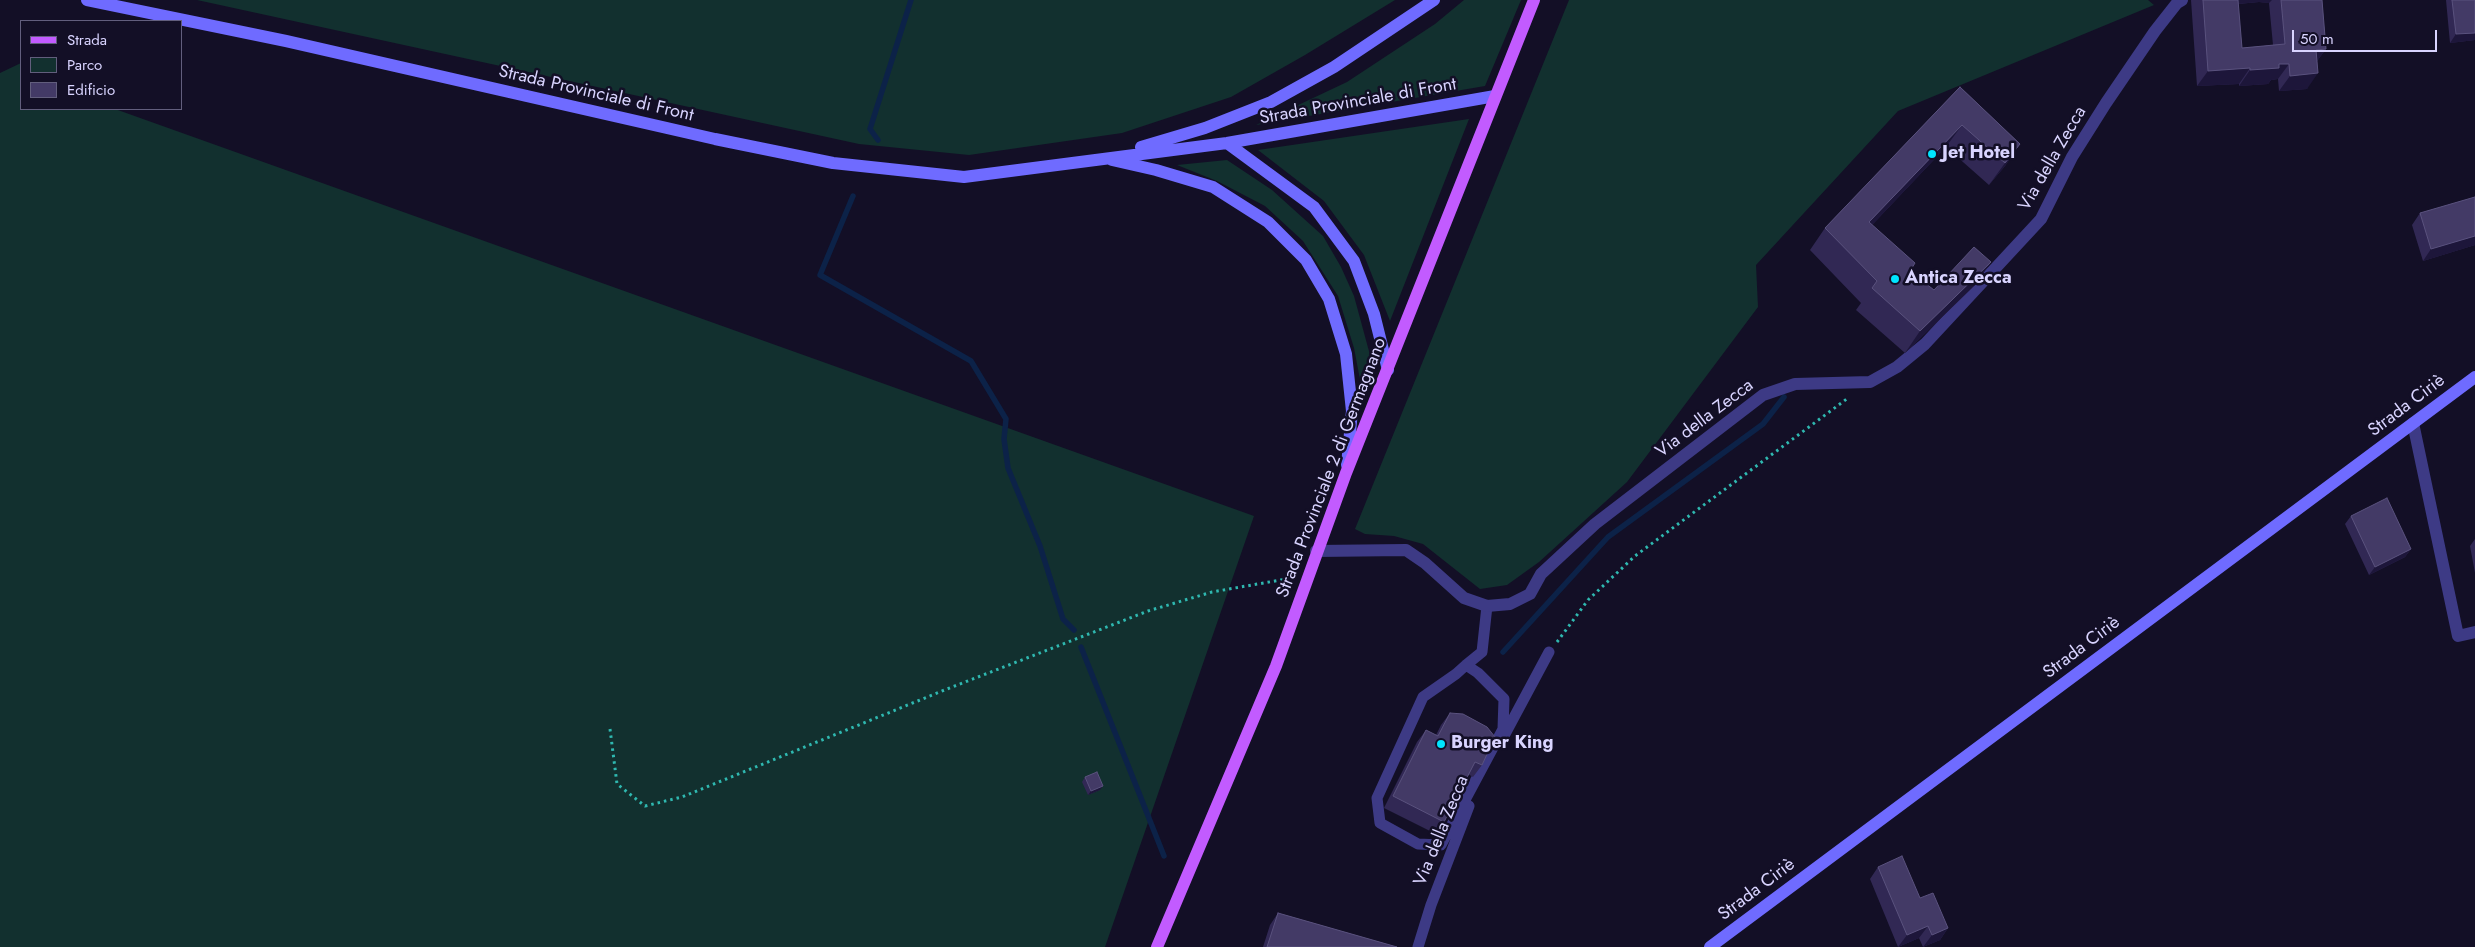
<!DOCTYPE html>
<html>
<head>
<meta charset="utf-8">
<style>
	body { margin:0 }
	#map { position:relative; width:2475px; height:947px; overflow:hidden; background:#130f26; font-family:Jost,sans-serif }
	canvas { display:block }
	.legend { position:absolute; left:20px; top:20px; width:162px; height:90px; box-sizing:border-box; background:#130f26; border:1px solid #625e7d; margin:0; padding:6px 9px; list-style:none; font-size:15px; color:#d9d4ff }
	.legend li { display:flex; align-items:center; gap:10px; height:25px }
	.legend b { width:25px; border:1px solid #625e7d }
	.scale { position:absolute; left:2292px; top:30px; width:145px; height:22px; box-sizing:border-box; border:2px solid #d9d4ff; border-top:0; padding-left:6px; font-size:15px; line-height:18px; white-space:nowrap; color:#d9d4ff; -webkit-text-stroke:4px #130f26; paint-order:stroke }
</style>
</head>
<body>
<div id="map">
<canvas width="2475" height="947"></canvas>
<ul class="legend">
<li><b style="height:6px;background:#c25bff"></b>Strada</li>
<li><b style="height:14px;background:#12302f"></b>Parco</li>
<li><b style="height:14px;background:#433a66"></b>Edificio</li>
</ul>
<div class="scale">50 m</div>
</div>
<script>
const context = document.querySelector('canvas').getContext('2d');
context.lineJoin = 'round';
function fillPath(path, color) { context.fillStyle = color; context.fill(path, 'evenodd'); }
const poly = rows => new Path2D(rows.map(r => 'M' + r).join(''));
function trace(path, color, width, dash) { context.strokeStyle = color; context.lineWidth = width; context.lineCap = dash ? 'butt' : 'round'; context.setLineDash(dash || []); context.stroke(path); }
function write(font, color, halo, rows, align = 'center') {
  context.font = font + ' Jost,sans-serif'; context.lineWidth = 5; context.setLineDash([]); context.textBaseline = 'middle'; context.strokeStyle = halo; context.fillStyle = color; for (const [text, x, y, turn = 0] of rows) {
    context.save(); context.translate(x, y); context.rotate((+turn || 0) * Math.PI / 180); context.textAlign = isNaN(turn) ? turn : align; if (halo) context.strokeText(text, 0, 0); context.fillText(text, 0, 0); context.restore();
  }
}
const green = poly([
	[197,0,1395,0,1305,55,1231,97,1122,133,969,155,859,144],
	[1464,0,1521,0,1485,86,1256,125,1347,82,1435,24],
	[1569,0,2148,0,2154,5,1898,111,1756,265,1758,307,1627,482,1539,562,1507,585,1480,589,1423,544,1394,536,1365,534,1355,529],
	[21,63,21,109,115,109,1254,516,1105,947,0,947,0,73],
	[1469,119,1390,321,1364,255,1324,201,1258,150],
	[1227,160,1272,190,1323,236,1341,267,1354,296,1373,366,1362,390,1354,348,1338,296,1303,241,1265,206,1217,181,1177,165]
]);
const stream = poly([
	[878,140,870,129,911,0],
	[853,196,820,275,971,361,1006,419,1004,439,1008,468,1040,546,1063,619,1074,630],
	[1081,647,1164,856],
	[1503,652,1608,537,1763,424,1784,397]
]);
const path = poly([
	[1557,642,1588,600,1635,556,1848,398],
	[610,729,617,784,645,806,682,797,947,689,1148,611,1212,592,1292,578]
]);
const lane = poly([
	[1466,665,1478,673,1504,699,1503,729,1441,845,1418,844,1380,823,1377,798,1423,697,1456,674,1466,665,1482,652,1487,606],
	[1504,736,1549,652],
	[1418,947,1431,905,1469,806]
]);
const street = poly([
	[2413,423,2458,636,2475,632],
	[1316,551,1406,550,1425,563,1464,598,1487,606,1510,604,1530,594,1541,574,1595,524,1763,395,1795,384,1870,382,1897,367,1925,344,2041,219,2072,157,2106,103,2155,31,2177,3,2182,0]
]);
const secondary = poly([
	[87,0,286,41,715,139,833,163,964,177,1227,143,1495,96],
	[1227,143,1314,207,1354,261,1374,314,1388,370],
	[1141,147,1205,128,1271,102,1334,67,1434,0],
	[1112,160,1156,170,1213,187,1268,222,1306,260,1329,299,1346,354,1352,411,1347,465],
	[1710,947,2475,377]
]);
const primary = poly([
	[1157,947,1276,666,1346,473,1534,0]
]);
const wall = poly([
	[2191,0,2322,0,2326,49,2317,61,2307,89,2279,91,2278,79,2271,80,2268,84,2239,86,2239,84,2197,86],
	[2259,2,2269,3,2273,45,2242,48,2238,4],
	[2446,0,2475,0,2475,40,2450,43],
	[1960,87,2020,144,2005,166,1989,185,1946,147,1872,225,1910,271,1934,290,1991,262,1975,285,1905,353,1856,310,1861,303,1810,250,1825,228],
	[2475,197,2475,245,2423,261,2412,225,2420,213],
	[2351,516,2411,549,2405,557,2369,575,2345,524],
	[2475,539,2475,573,2470,546],
	[1450,713,1482,765,1473,777,1468,774,1444,822,1436,834,1384,808,1417,742,1426,730,1436,735,1441,725],
	[1085,777,1100,790,1088,795,1082,782],
	[1878,867,1920,898,1948,928,1940,940,1923,947,1919,938,1898,947,1870,879],
	[1278,913,1397,947,1263,947,1270,925]
]);
const shadedWall = poly([
	[2230,0,2272,0,2269,3,2259,2,2226,5],
	[2475,33,2475,40,2450,43,2456,34],
	[2326,49,2315,64,2316,50],
	[2279,64,2289,64,2278,79,2271,80,2268,84,2239,86,2250,70],
	[2250,68,2239,84,2197,86,2208,71],
	[2318,73,2307,89,2279,91,2290,76],
	[1962,125,1946,147,1854,244,1869,222],
	[2020,144,2005,166,1989,185,2005,163],
	[2475,236,2475,245,2423,261,2431,249],
	[1991,262,1975,285,1905,353,1920,331],
	[2411,549,2405,557,2369,575,2375,567],
	[1103,786,1100,790,1088,795,1091,791],
	[1928,926,1919,938,1898,947,1907,935],
	[1948,928,1940,940,1923,947,1932,935]
]);
const building = poly([
	[2203,0,2238,0,2242,48,2285,44,2281,0,2322,0,2326,49,2316,50,2318,73,2290,76,2289,64,2279,64,2279,68,2250,70,2250,68,2208,71,2203,0],
	[2452,0,2475,0,2475,33,2456,34,2452,0],
	[1960,87,2020,144,2005,163,1962,125,1869,222,1915,263,1910,271,1934,290,1974,247,1991,262,1920,331,1872,288,1877,281,1825,228,1960,87],
	[2475,197,2475,236,2431,249,2420,213,2475,197],
	[2387,498,2411,549,2375,567,2351,516,2387,498],
	[1450,713,1463,714,1487,727,1495,737,1482,765,1475,762,1444,822,1393,796,1426,730,1438,736,1450,713],
	[1097,772,1103,786,1091,791,1085,777,1097,772],
	[1902,856,1920,898,1933,893,1948,928,1932,935,1928,926,1907,935,1878,867,1902,856],
	[1278,913,1397,947,1267,947,1278,913]
]);
const markers = [
	[1932,154,5,"#00e5ff"],
	[1895,279,5,"#00e5ff"],
	[1441,744,5,"#00e5ff"]
];
const streetNames = [
	["Strada Provinciale di Front",596,94,13],
	["Strada Provinciale di Front",1358,102,-10],
	["Via della Zecca",2053,159,-60],
	["Strada Ciriè",2407,406,-37],
	["Via della Zecca",1705,419,-37],
	["Strada Provinciale 2 di Germagnano",1332,468,-69],
	["Strada Ciriè",2082,648,-37],
	["Via della Zecca",1442,831,-68],
	["Strada Ciriè",1757,890,-37]
];
const poiNames = [
	["Jet Hotel",1942,154],
	["Antica Zecca",1905,279],
	["Burger King",1451,744]
];
fillPath(green, '#12302f');
trace(stream, '#0c2248', 5.5);
trace(path, '#2fb8b0', 3, [2.5, 4]);
trace(lane, '#3d3a85', 11);
trace(street, '#3d3a85', 12);
trace(secondary, '#6f6bff', 12);
trace(primary, '#c25bff', 12);
fillPath(wall, '#312854');
fillPath(shadedWall, '#1d163a');
fillPath(building, '#433a66');
trace(building, '#5a527e', 1);
for (const [x, y, r, color] of markers) { const dot = new Path2D(); dot.arc(x, y, r, 0, 2 * Math.PI); context.fillStyle = color; context.fill(dot); trace(dot, '#130f26', 2); }
write('18px', '#d9d4ff', '#130f26', streetNames);
write('bold 18px', '#d9d4ff', '#130f26', poiNames, 'left');
</script>
</body>
</html>
